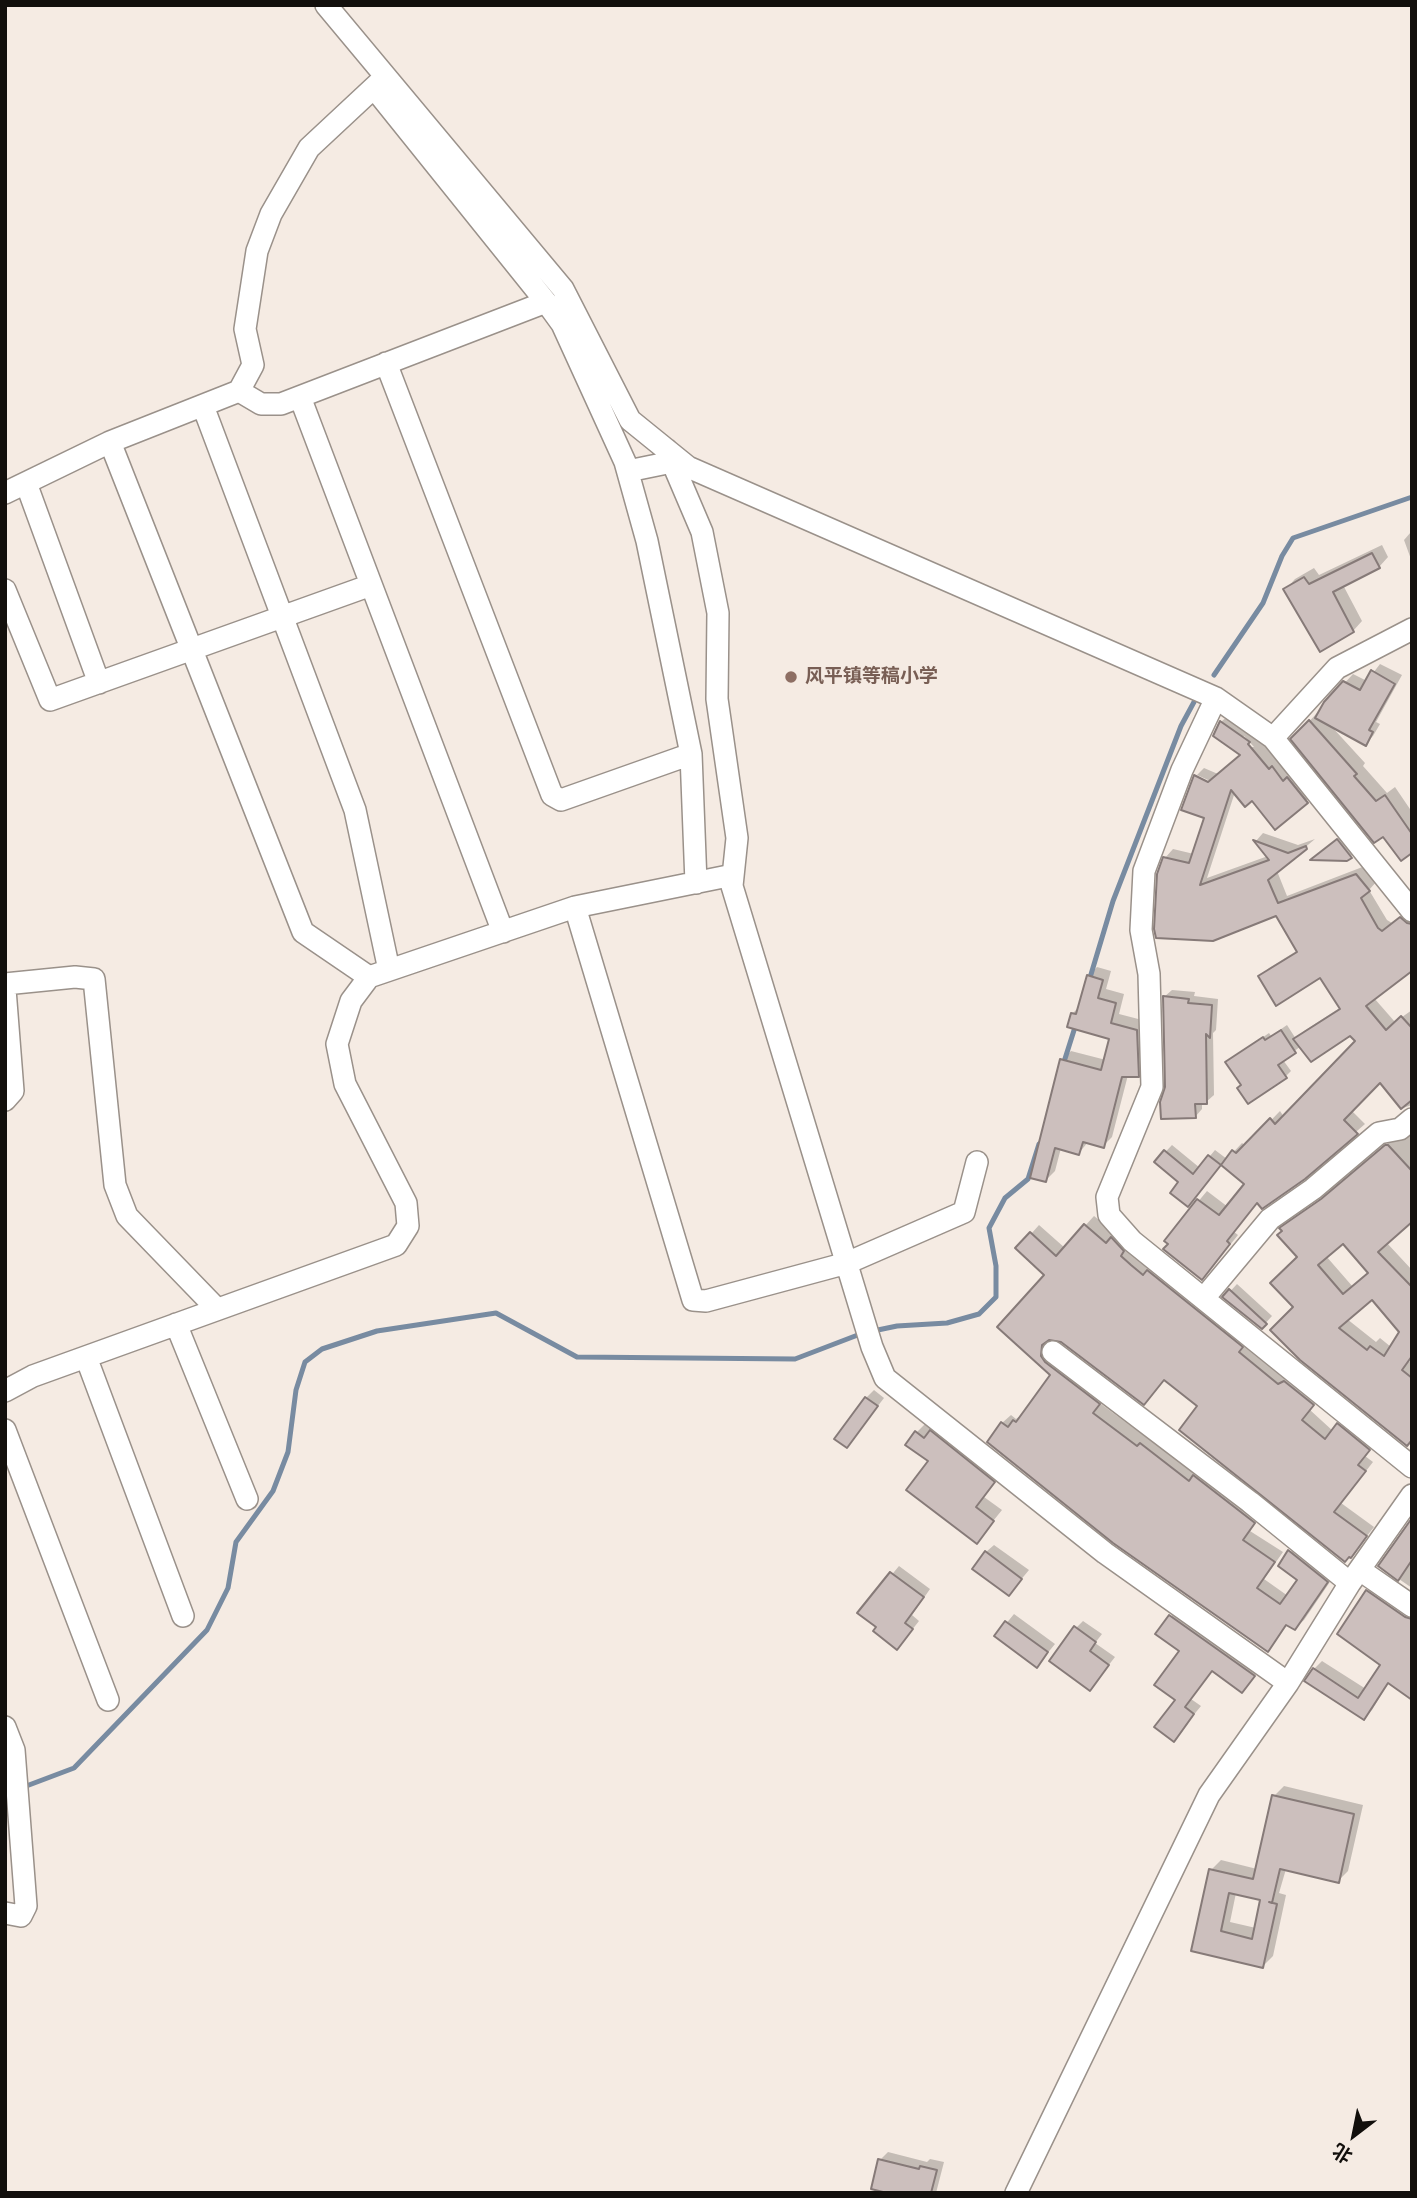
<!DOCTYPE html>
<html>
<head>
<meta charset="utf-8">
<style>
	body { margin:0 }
	#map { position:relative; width:1417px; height:2198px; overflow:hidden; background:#f5ebe3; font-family:Arial,"Noto Sans SC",sans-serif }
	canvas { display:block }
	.frame { position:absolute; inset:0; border:7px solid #120f0c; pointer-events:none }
	.north { position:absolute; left:1319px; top:2100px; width:70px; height:70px; -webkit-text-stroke:5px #f5ebe3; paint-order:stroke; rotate:212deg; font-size:19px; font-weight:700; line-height:28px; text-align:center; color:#120f0c }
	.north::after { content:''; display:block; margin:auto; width:24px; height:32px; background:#120f0c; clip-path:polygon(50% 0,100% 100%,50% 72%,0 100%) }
</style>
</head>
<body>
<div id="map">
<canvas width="1417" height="2198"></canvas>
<div class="frame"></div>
<div class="north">北</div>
</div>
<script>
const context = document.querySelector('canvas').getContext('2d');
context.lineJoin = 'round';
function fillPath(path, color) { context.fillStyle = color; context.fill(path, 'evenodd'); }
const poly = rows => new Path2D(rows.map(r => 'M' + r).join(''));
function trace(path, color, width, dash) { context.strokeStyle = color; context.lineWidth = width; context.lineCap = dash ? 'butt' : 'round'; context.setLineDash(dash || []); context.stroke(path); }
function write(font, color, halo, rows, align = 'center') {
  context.font = font + ' Arial,"Noto Sans SC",sans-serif'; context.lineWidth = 7; context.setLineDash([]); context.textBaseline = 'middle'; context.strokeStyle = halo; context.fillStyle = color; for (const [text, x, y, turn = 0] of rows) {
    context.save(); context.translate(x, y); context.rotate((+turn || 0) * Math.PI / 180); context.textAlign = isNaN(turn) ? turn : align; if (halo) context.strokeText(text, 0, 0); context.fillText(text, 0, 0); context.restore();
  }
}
const shadow = poly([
	[1411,532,1412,532,1412,562,1404,540],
	[1382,545,1388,557,1379,567,1343,585,1362,621,1353,631,1286,589,1295,579,1314,568,1319,575],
	[1380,664,1402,675,1376,722,1380,724,1373,736,1365,744,1332,727,1365,763,1363,766,1387,793,1395,787,1412,812,1412,851,1384,834,1293,739,1353,674,1367,681],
	[1230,714,1256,734,1278,762,1281,759,1315,793,1276,827,1253,799,1235,792,1207,878,1268,856,1256,841,1263,833,1298,845,1315,839,1277,871,1287,896,1365,866,1377,881,1369,890,1387,920,1392,923,1410,910,1412,911,1412,975,1409,971,1374,998,1395,1022,1412,1010,1412,1105,1403,1108,1380,1081,1351,1110,1365,1124,1304,1177,1258,1202,1234,1232,1238,1235,1210,1270,1166,1240,1207,1191,1228,1207,1247,1183,1221,1164,1194,1198,1180,1182,1156,1162,1172,1145,1200,1168,1215,1150,1227,1159,1242,1143,1246,1146,1280,1111,1284,1117,1358,1041,1351,1033,1301,1046,1283,1060,1291,1071,1285,1077,1243,1085,1227,1062,1269,1033,1271,1036,1287,1025,1296,1039,1304,1031,1341,1007,1321,976,1261,977,1269,968,1298,950,1276,914,1213,939,1165,858,1173,849,1194,854,1206,817,1196,776,1204,768,1218,774,1242,755,1221,722],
	[1244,736,1254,747,1249,747,1242,738],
	[1197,775,1217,784,1216,787,1197,779],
	[1346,832,1359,849,1351,856,1347,859,1320,852],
	[1097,967,1111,971,1106,989,1124,994,1119,1014,1146,1021,1147,1066,1138,1075,1128,1075,1112,1137,1103,1146,1088,1142,1079,1153,1061,1148,1055,1171,1046,1180,1062,1060,1071,1051,1106,1060,1112,1037,1072,1014,1080,1006,1088,976],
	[1172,990,1195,992,1194,996,1218,999,1216,1030,1213,1033,1214,1095,1206,1102,1202,1102,1202,1109,1195,1117,1167,1087,1164,997],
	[1412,1133,1412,1220,1386,1242,1412,1270,1412,1357,1409,1361,1412,1363,1412,1439,1296,1307,1299,1257,1282,1229,1332,1191,1395,1137],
	[1343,1241,1370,1272,1353,1287,1326,1256],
	[1372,1298,1401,1332,1391,1347,1380,1338,1376,1342,1347,1319],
	[1094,1216,1321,1396,1310,1410,1333,1431,1347,1416,1377,1440,1365,1456,1373,1462,1341,1503,1374,1527,1351,1556,1199,1406,1165,1379,1062,1340,1050,1338,1049,1347,1107,1395,1101,1404,1147,1438,1149,1436,1262,1514,1250,1531,1283,1552,1264,1579,1288,1596,1300,1579,1280,1566,1298,1543,1336,1573,1304,1620,1295,1628,1288,1624,1267,1650,1002,1423,1011,1415,1016,1419,1024,1413,1052,1375,999,1327,1047,1274,1031,1234,1039,1225,1065,1248],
	[1237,1284,1272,1316,1262,1327,1225,1297],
	[874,1390,884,1398,847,1446,866,1398],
	[926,1423,1003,1472,984,1497,1002,1510,977,1541,916,1433],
	[1412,1520,1412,1588,1380,1566],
	[994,1545,1029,1570,1009,1594,986,1552],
	[899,1566,930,1589,912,1615,919,1621,904,1640,878,1627,860,1613],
	[1375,1583,1412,1607,1412,1695,1389,1682,1372,1710,1363,1718,1314,1669,1322,1661,1366,1689,1382,1664,1367,1591],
	[1178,1608,1262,1667,1242,1691,1213,1669,1191,1699,1201,1706,1174,1739,1181,1651,1158,1633],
	[1014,1614,1055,1644,1037,1666,996,1636],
	[1083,1621,1102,1634,1095,1643,1115,1657,1090,1689,1076,1628],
	[1284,1786,1363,1805,1348,1871,1338,1881,1286,1869,1279,1893,1286,1895,1273,1956,1263,1966,1193,1950,1211,1870,1221,1860,1257,1869,1274,1796],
	[1236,1893,1262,1899,1256,1928,1230,1922],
	[888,2152,927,2162,930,2159,944,2162,936,2193,888,2193,880,2160]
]);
const stream = poly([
	[1214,675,1263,603,1282,556,1293,538,1412,497],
	[1089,981,1113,901,1181,726,1194,702],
	[1063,1065,1076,1024],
	[873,1331,897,1326,947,1323,979,1314,996,1297,996,1266,989,1228,1005,1198,1028,1179,1039,1144],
	[21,1788,74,1768,207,1630,228,1588,236,1542,273,1491,288,1452,296,1390,305,1362,322,1349,377,1331,496,1313,577,1357,795,1359,863,1333]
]);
const building = poly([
	[1372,553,1380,568,1333,592,1354,632,1320,652,1283,589,1304,577,1309,584,1372,553],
	[1371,670,1395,684,1369,730,1373,732,1366,746,1315,718,1324,702,1343,681,1360,690,1371,670],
	[1309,720,1357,774,1354,776,1376,801,1385,795,1412,834,1412,853,1401,861,1383,837,1374,843,1290,739,1309,720],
	[1220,721,1250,742,1248,744,1269,769,1272,766,1283,781,1287,777,1308,803,1275,830,1252,801,1245,807,1231,790,1200,885,1269,860,1253,840,1288,853,1306,846,1307,849,1268,880,1278,903,1356,874,1370,891,1361,898,1378,928,1382,931,1400,917,1407,923,1412,924,1412,971,1366,1006,1386,1030,1401,1016,1412,1028,1412,1100,1401,1109,1380,1083,1344,1120,1358,1134,1305,1179,1262,1209,1257,1203,1227,1241,1230,1244,1202,1280,1163,1249,1168,1244,1164,1241,1197,1199,1219,1215,1244,1184,1221,1165,1232,1150,1236,1153,1270,1118,1275,1124,1355,1041,1350,1036,1311,1062,1293,1039,1340,1009,1320,978,1276,1006,1258,976,1297,952,1276,916,1213,941,1156,938,1154,929,1157,874,1163,857,1189,863,1204,818,1181,810,1194,775,1208,782,1240,755,1213,736,1220,721],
	[1337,839,1352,858,1347,861,1310,860,1337,839],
	[1087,975,1103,980,1098,998,1116,1003,1111,1023,1137,1030,1139,1077,1122,1077,1104,1148,1083,1142,1079,1155,1055,1148,1046,1182,1030,1178,1060,1059,1101,1070,1109,1039,1067,1027,1071,1013,1076,1014,1087,975],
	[1163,996,1189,999,1188,1003,1212,1005,1210,1038,1206,1034,1207,1104,1195,1104,1196,1118,1161,1119,1160,1102,1165,1087,1163,996],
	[1281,1030,1296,1053,1278,1065,1287,1078,1248,1104,1237,1088,1241,1085,1225,1062,1263,1037,1265,1040,1281,1030],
	[1385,1145,1388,1145,1412,1171,1412,1222,1378,1252,1412,1287,1412,1356,1402,1370,1412,1378,1412,1440,1407,1446,1300,1360,1270,1330,1293,1307,1270,1283,1297,1257,1277,1235,1282,1231,1279,1228,1321,1199,1385,1145],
	[1343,1244,1368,1273,1343,1294,1318,1265,1343,1244],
	[1372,1300,1399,1332,1384,1356,1370,1346,1367,1350,1339,1328,1372,1300],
	[1164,1150,1193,1174,1208,1155,1221,1165,1188,1207,1170,1193,1178,1182,1154,1162,1164,1150],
	[1084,1224,1106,1243,1111,1237,1124,1251,1121,1256,1131,1265,1143,1275,1147,1270,1243,1347,1239,1352,1278,1384,1284,1381,1314,1405,1302,1420,1325,1439,1337,1423,1370,1450,1358,1465,1366,1471,1334,1512,1367,1536,1351,1558,1349,1557,1345,1562,1179,1430,1197,1406,1164,1380,1144,1405,1061,1342,1049,1340,1042,1345,1041,1356,1045,1362,1100,1404,1093,1413,1137,1446,1140,1443,1189,1481,1193,1475,1255,1523,1243,1540,1275,1562,1257,1588,1280,1604,1297,1580,1278,1566,1288,1550,1328,1582,1295,1630,1286,1625,1268,1652,1113,1543,987,1442,1001,1422,1008,1427,1013,1420,1016,1422,1050,1375,997,1327,1044,1275,1015,1248,1030,1232,1056,1256,1084,1224],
	[1229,1289,1267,1324,1262,1329,1222,1297,1229,1289],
	[865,1397,878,1406,847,1448,834,1439,865,1397],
	[930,1430,995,1482,976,1507,994,1521,977,1544,906,1490,928,1461,905,1445,915,1431,924,1438,930,1430],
	[1412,1518,1412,1560,1398,1581,1378,1566,1412,1518],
	[985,1551,1022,1579,1009,1596,972,1569,985,1551],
	[890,1572,924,1597,905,1623,913,1629,897,1650,873,1631,876,1627,857,1613,890,1572],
	[1366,1590,1405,1617,1412,1619,1412,1700,1388,1683,1364,1720,1304,1681,1313,1668,1358,1698,1380,1665,1337,1634,1366,1590],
	[1169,1615,1255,1676,1242,1693,1212,1671,1185,1707,1194,1714,1174,1742,1154,1727,1175,1700,1154,1685,1179,1651,1155,1634,1169,1615],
	[1005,1621,1048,1652,1037,1668,994,1636,1005,1621],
	[1074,1626,1096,1642,1090,1651,1109,1665,1090,1691,1049,1661,1074,1626],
	[1272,1795,1354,1814,1339,1883,1280,1869,1272,1903,1269,1902,1277,1904,1263,1968,1191,1951,1209,1869,1253,1879,1272,1795],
	[1229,1893,1260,1900,1252,1939,1221,1931,1229,1893],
	[878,2159,919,2169,920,2166,937,2170,931,2193,887,2193,871,2189,878,2159]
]);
const minor = poly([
	[326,5,563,289,630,420,688,467,1216,698,1273,738,1412,911],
	[374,88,546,302,562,324,625,462,647,541,691,754,696,883],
	[386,363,552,795,561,800,691,754],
	[239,391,261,404,281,404,546,302],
	[300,397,503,932],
	[203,406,355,810,389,970],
	[110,442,303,932,369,977],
	[667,450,702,532,718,613,717,699,737,838,732,886,872,1347,885,1378,1105,1553,1288,1683],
	[628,471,672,462],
	[26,483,99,683],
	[5,493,110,442,239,391,253,365,245,329,257,251,271,214,309,148,383,79],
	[5,590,50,700,371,585],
	[1216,698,1182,770,1144,871,1141,930,1149,974,1152,1087,1107,1197,1109,1215,1132,1241,1412,1467],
	[1273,738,1337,668,1412,629],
	[575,907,693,1300,706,1301,847,1263,964,1212,977,1162],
	[5,984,75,977,94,979,115,1185,127,1216,217,1309],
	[5,989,13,1091,5,1100],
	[1204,1298,1270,1219,1313,1189,1379,1133,1400,1129,1412,1119],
	[176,1324,247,1499],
	[1053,1352,1250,1502,1350,1583],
	[86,1357,183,1616],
	[5,1391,33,1376,396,1245,408,1226,406,1203,345,1084,337,1044,351,1001,369,977,575,907,733,875],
	[5,1430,108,1700],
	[1360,1570,1412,1606],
	[5,1727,14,1750,26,1906,21,1916,5,1913],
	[1016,2193,1209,1795,1288,1683,1350,1583,1412,1495]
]);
const markers = [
	[791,677,7,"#8d6e63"]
];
const educationNames = [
	["风平镇等稿小学",805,677]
];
fillPath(shadow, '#0003');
trace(stream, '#788ba1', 5);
fillPath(building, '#ccbfbd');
trace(building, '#867a78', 2);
trace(minor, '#9a918a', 24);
trace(minor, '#fff', 21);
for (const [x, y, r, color] of markers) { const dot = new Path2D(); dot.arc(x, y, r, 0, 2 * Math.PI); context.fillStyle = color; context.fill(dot); trace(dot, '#f5ebe3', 2.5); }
write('bold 19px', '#785e54', '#f5ebe3', educationNames, 'left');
</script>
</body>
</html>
